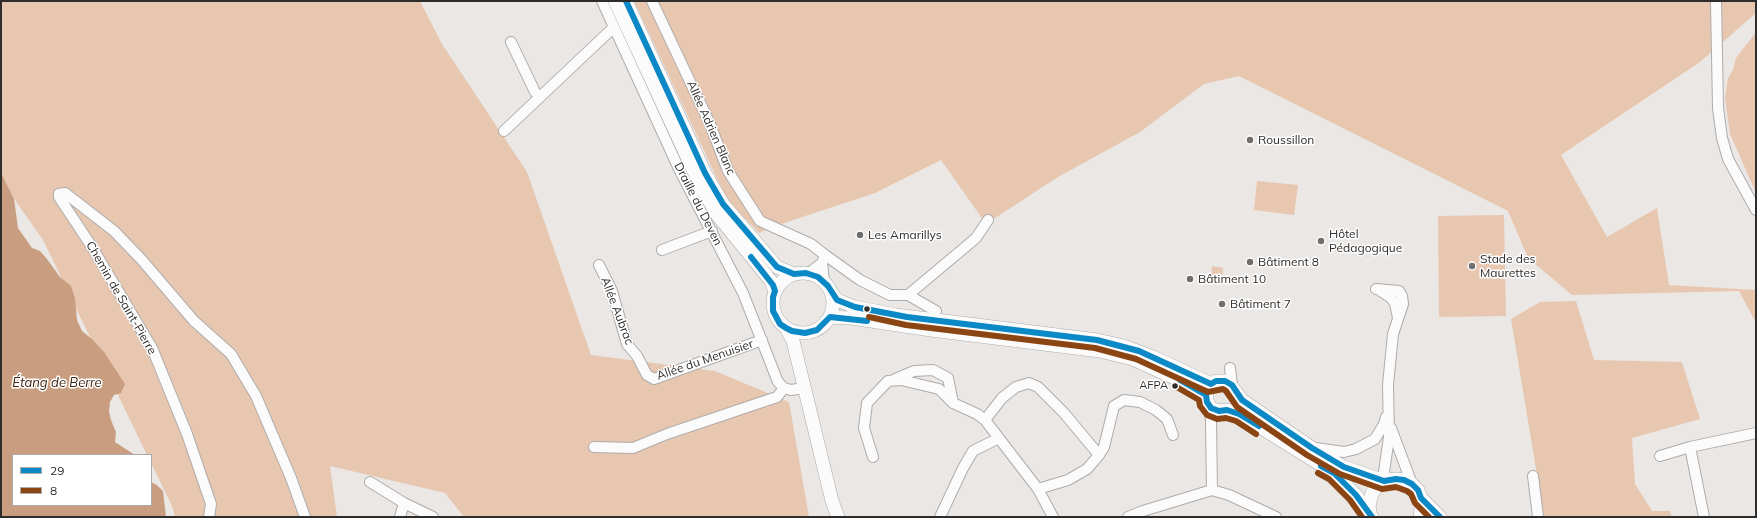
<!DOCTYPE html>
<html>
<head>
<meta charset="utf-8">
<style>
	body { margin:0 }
	#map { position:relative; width:1757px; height:518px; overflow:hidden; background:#eae7e5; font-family:Mulish,sans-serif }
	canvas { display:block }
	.frame { position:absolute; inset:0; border:2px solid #2f2d2b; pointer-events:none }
	.legend { position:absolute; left:12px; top:454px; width:140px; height:52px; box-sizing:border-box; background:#fff; border:1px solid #acabaa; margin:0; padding:5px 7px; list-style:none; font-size:12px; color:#2f2d2b }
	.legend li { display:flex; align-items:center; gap:8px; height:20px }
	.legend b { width:20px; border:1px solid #acabaa }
</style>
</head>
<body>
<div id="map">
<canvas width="1757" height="518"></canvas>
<div class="frame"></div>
<ul class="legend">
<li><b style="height:5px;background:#0b89c6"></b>29</li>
<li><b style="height:5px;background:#8b4513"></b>8</li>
</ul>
</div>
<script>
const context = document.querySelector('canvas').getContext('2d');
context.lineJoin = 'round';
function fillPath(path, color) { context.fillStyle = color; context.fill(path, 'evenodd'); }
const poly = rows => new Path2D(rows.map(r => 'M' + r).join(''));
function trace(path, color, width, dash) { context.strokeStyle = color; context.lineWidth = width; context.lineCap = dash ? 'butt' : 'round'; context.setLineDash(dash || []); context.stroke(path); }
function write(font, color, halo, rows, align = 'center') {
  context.font = font + ' Mulish,sans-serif'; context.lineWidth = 3; context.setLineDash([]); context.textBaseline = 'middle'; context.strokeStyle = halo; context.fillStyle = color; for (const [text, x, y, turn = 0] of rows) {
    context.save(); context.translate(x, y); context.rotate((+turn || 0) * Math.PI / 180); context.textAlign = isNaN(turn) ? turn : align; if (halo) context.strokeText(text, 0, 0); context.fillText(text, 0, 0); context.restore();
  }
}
const green = poly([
	[1,1,420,1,442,44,527,172,591,355,715,371,789,402,809,517,464,517,445,493,330,466,337,517,175,517,172,506,151,463,151,455,147,455,43,240,1,180],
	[634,1,1756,1,1756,13,1700,62,1561,155,1607,237,1657,208,1669,285,1756,290,1756,323,1739,291,1572,295,1528,258,1508,211,1239,76,1204,84,1140,132,1058,177,986,224,941,160,875,193,772,227,759,233,727,200],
	[1756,32,1756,193,1730,134,1725,98,1728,78,1733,70,1736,58],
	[1257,181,1298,185,1294,215,1254,210],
	[1504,215,1506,316,1439,317,1438,216],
	[1212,266,1223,268,1222,279,1211,277],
	[1576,301,1594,360,1682,362,1700,419,1632,438,1635,484,1652,511,1670,511,1672,517,1544,517,1511,319,1540,302]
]);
const water = poly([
	[1,173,14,199,18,228,32,248,40,251,47,259,60,277,71,286,75,298,77,320,82,331,92,339,104,352,125,384,121,393,114,395,110,402,109,411,111,420,116,432,115,442,135,455,13,455,13,505,151,505,151,482,157,485,163,491,166,517,1,517]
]);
const minor = poly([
	[602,1,679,169,743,293,778,382,784,388,791,390,804,388],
	[652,1,710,124,728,171,760,221,811,244,825,255,822,263,824,281],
	[1716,1,1718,108,1722,138,1728,159,1756,210],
	[511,42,535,92,539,96],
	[504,131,613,28],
	[662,250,712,231],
	[825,255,860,280,890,295,908,295,936,311],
	[599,265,612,291,627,344,637,356,647,375,654,379,762,340],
	[809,273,822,263],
	[1376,289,1399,291,1402,296,1403,304,1393,334,1388,385,1389,437,1384,472,1387,480],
	[1379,290,1390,297,1395,303,1398,318],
	[908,295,976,238,988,220],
	[1230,368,1232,385],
	[895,379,914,371,933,370,948,378,953,403],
	[1209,405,1211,421,1212,490],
	[985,420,1002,398,1016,387,1029,383,1038,387,1064,413,1099,455],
	[1391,428,1412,484],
	[594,447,633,448,667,434,777,397,784,388],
	[1690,447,1704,517],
	[1316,448,1344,452,1356,449,1375,439,1384,424,1386,417],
	[1660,456,1690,447,1756,433],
	[873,457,864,428,867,403,888,381,901,380,939,389,953,403,977,414,985,420,1038,489,1053,517],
	[1533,476,1538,517],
	[370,482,404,503,433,517],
	[1038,489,1068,480,1087,469,1099,455,1104,447,1114,406,1124,400,1140,402,1156,410,1167,419,1173,435],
	[209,517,211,504,187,434,152,348,92,247,59,197,59,194,65,193,114,231,141,259,194,321,231,354,256,396,291,478,305,517],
	[400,517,404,503],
	[940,517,963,468,973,451,999,438],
	[1128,517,1143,511,1212,490,1229,495,1276,517]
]);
const major = poly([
	[615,1,702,189,718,216,771,281,775,291],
	[626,1,705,173,723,204,777,267,794,274],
	'773 303a30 30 0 1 1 60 0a30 30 0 1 1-60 0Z',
	[831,292,837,300,855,307,896,315,1097,340,1124,346,1153,357,1211,384],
	[830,317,851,318,931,330,1100,351,1133,359,1186,383,1206,395],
	[786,328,793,341,832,501,838,517],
	[1421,498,1440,517],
	[1370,512,1369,506,1372,493,1378,486,1384,481,1396,479,1404,480,1412,484,1418,490,1422,503,1420,517],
	[1372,517,1356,495,1334,473,1239,414,1227,410,1219,411,1211,408,1206,399,1208,388,1216,381,1225,381,1229,383,1242,400,1312,448,1344,467,1384,481]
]);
const bus1 = poly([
	[626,1,705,173,723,204,777,267,794,274,806,273,818,277,828,286,837,300,855,307,907,317,1097,340,1139,351,1211,384,1216,381,1225,381,1232,385,1242,400,1312,448,1344,467,1384,481,1396,479,1404,480,1412,484,1418,490,1421,498,1440,517],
	[751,257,773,285,775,291,773,297,773,311,780,324,786,328,792,331,805,333,817,330,830,317,867,321],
	[1180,380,1206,395,1207,402,1211,408,1219,411,1227,410,1239,414,1259,426],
	[1321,466,1334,473,1356,495,1372,517]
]);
const bus2 = poly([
	[869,317,906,325,1095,348,1136,359,1208,392,1223,389,1226,391,1237,407,1307,455,1340,474,1382,489,1396,487,1407,491,1411,494,1415,503,1429,517],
	[1175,386,1199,400,1200,406,1207,415,1217,419,1226,418,1236,421,1256,434],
	[1318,473,1329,479,1350,500,1362,517]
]);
const markers = [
	[1250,140,4,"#706e6c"],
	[860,235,4,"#706e6c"],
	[1321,241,4,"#706e6c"],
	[1250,262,4,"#706e6c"],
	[1472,266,4,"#706e6c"],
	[1190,279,4,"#706e6c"],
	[1222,304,4,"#706e6c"],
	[867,309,3.5,"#2f2d2b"],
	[1175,386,3.5,"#2f2d2b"]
];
const busNames = [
	["AFPA",1168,386]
];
const streetNames = [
	["Allée Adrien Blanc",711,128,66],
	["Draille du Deven",698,204,63],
	["Chemin de Saint-Pierre",121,298,60],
	["Allée Aubrac",617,311,69],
	["Allée du Menuisier",705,360,-19]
];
const poiNames = [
	["Roussillon",1258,140],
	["Hôtel",1329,234],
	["Pédagogique",1329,248],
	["Les Amarillys",868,235],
	["Stade des",1480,259],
	["Maurettes",1480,273],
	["Bâtiment 8",1258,262],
	["Bâtiment 10",1198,279],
	["Bâtiment 7",1230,304]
];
const waterNames = [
	["Étang de Berre",57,383]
];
fillPath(green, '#e8c7b1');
fillPath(water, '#c99e80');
trace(minor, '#aeacab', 12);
trace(major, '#aeacab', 14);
trace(minor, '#fcfbfb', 10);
trace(major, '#fcfbfb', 13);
trace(bus1, '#0b89c6', 6);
trace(bus2, '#8b4513', 6);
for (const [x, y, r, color] of markers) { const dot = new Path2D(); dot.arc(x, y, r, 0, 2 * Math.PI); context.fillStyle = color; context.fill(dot); trace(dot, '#fff', 1.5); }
write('11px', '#2f2d2b', '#fff', busNames, 'right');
write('12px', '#2f2d2b', '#fff', streetNames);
write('12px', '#2f2d2b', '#fff', poiNames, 'left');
write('italic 13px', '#3c220f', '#fff', waterNames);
</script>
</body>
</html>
